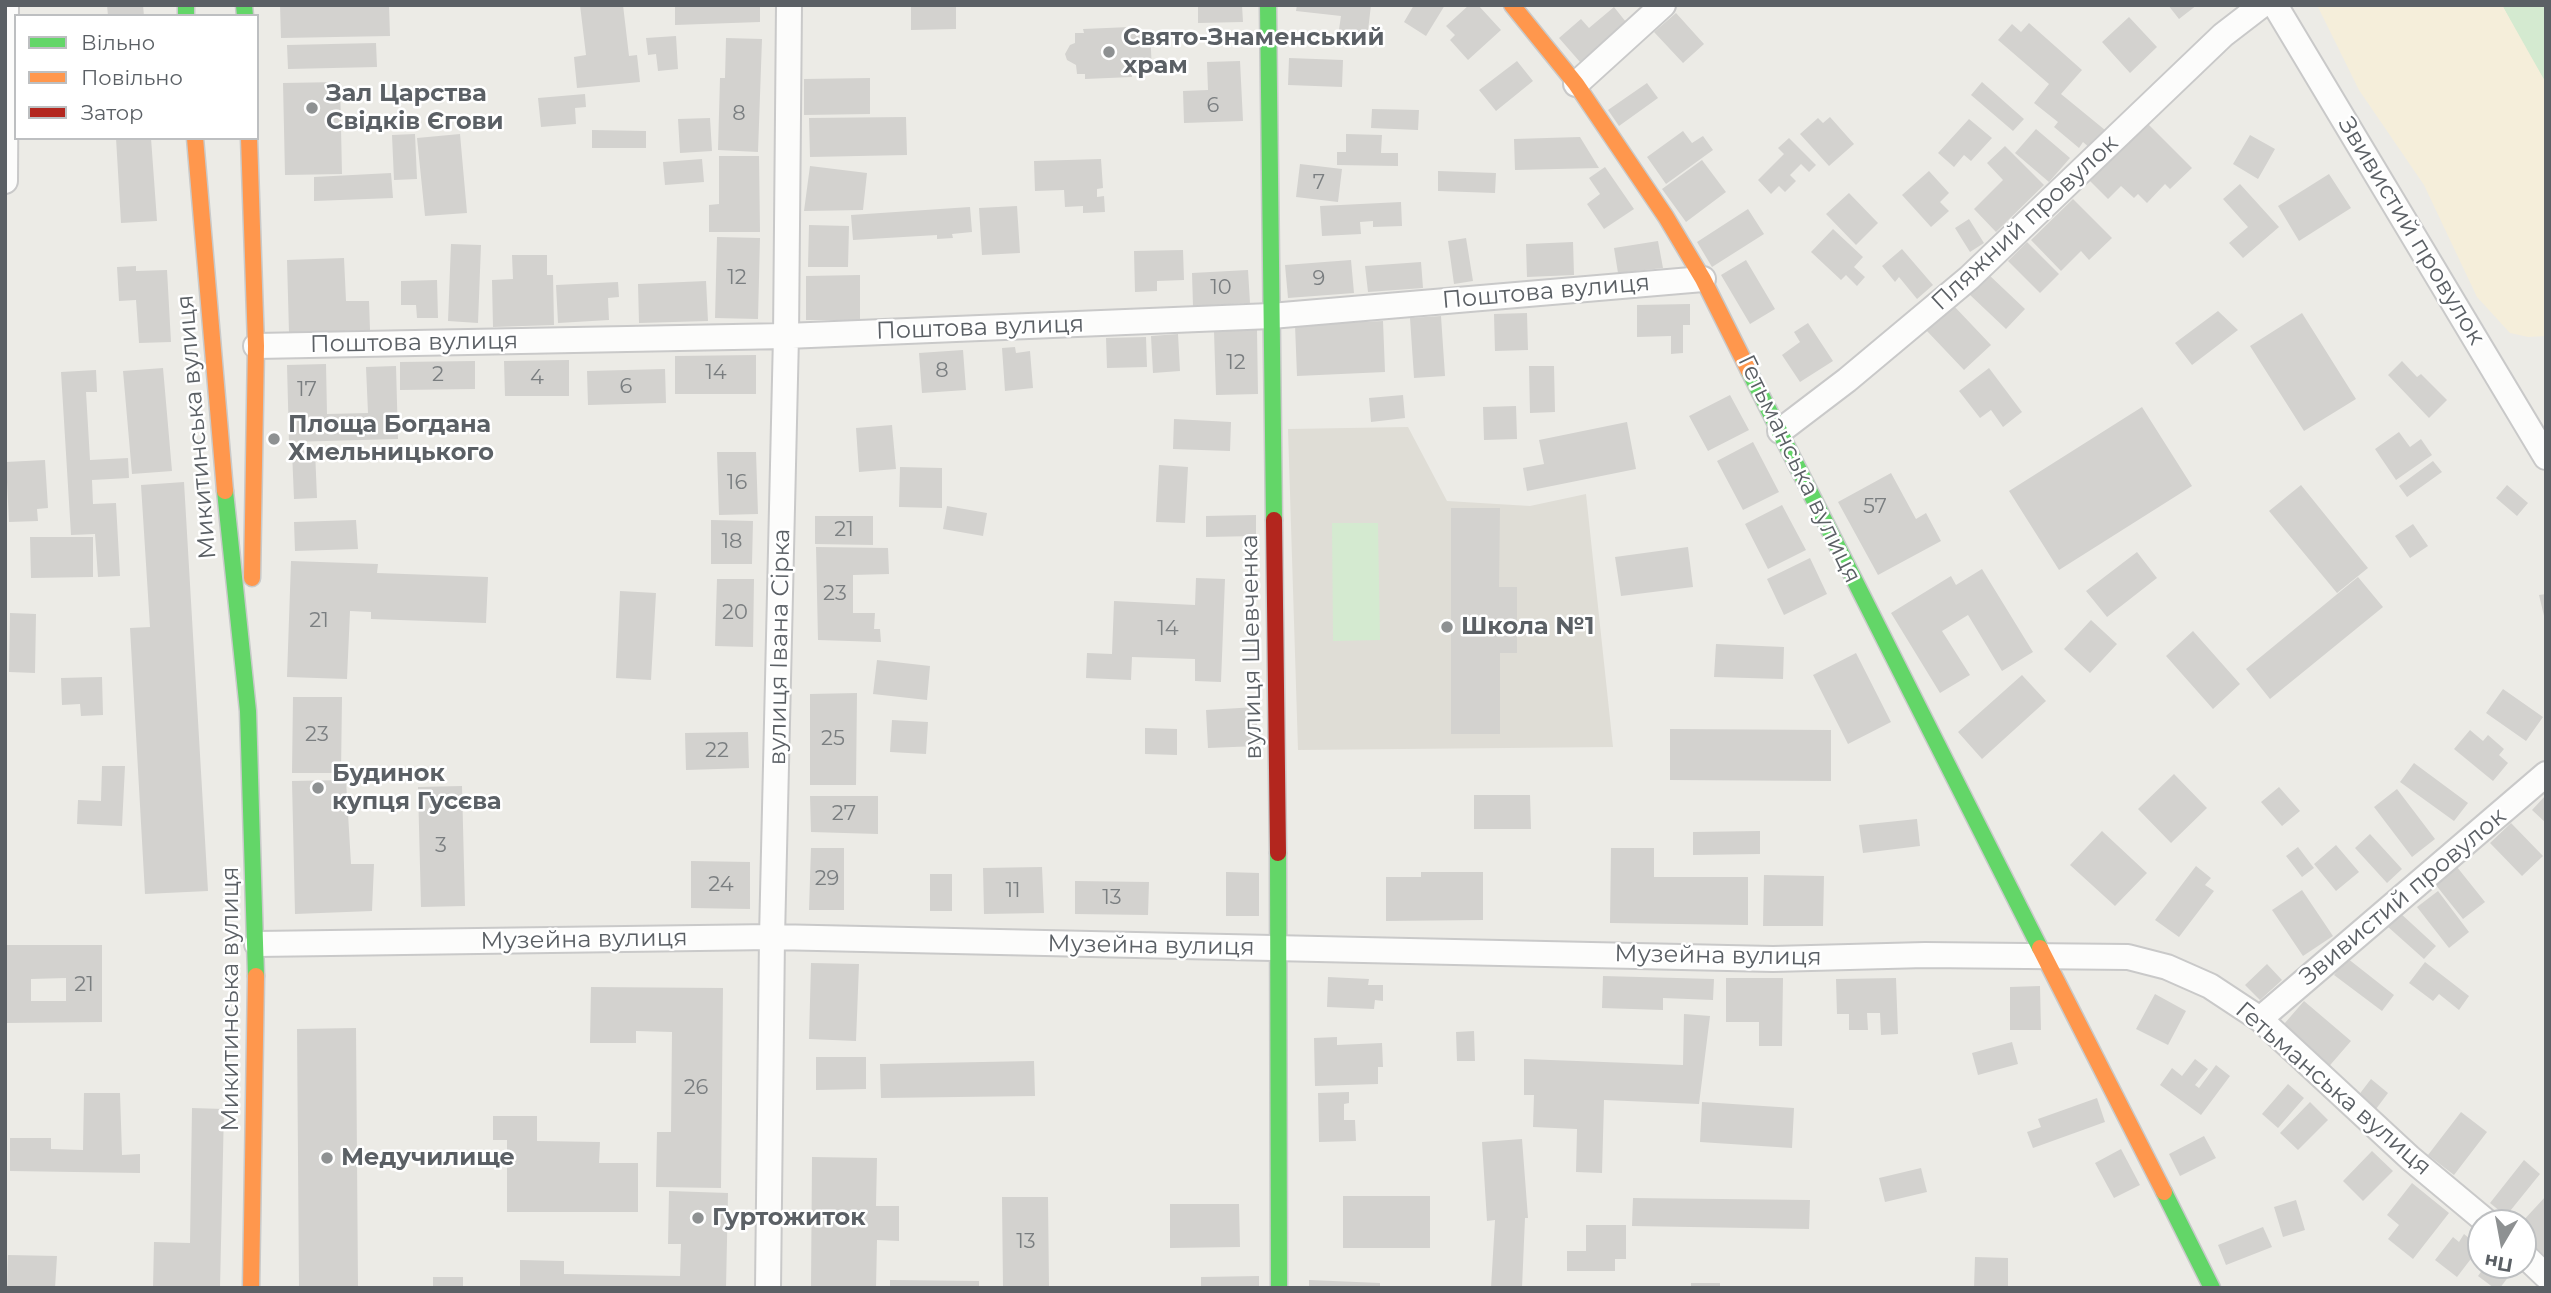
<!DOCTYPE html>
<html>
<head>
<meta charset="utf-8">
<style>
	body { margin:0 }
	#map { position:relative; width:2551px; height:1293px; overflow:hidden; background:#ecebe6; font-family:Montserrat,sans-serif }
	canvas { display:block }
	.frame { position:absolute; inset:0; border:7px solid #5b6065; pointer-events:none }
	.legend { position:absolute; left:14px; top:14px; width:245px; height:126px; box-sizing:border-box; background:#fff; border:2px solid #bdbfc1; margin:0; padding:9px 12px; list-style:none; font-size:21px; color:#5b6065 }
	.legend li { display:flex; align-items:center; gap:14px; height:35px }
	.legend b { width:35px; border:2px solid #bdbfc1 }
	.north { position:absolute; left:2467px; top:1209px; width:70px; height:70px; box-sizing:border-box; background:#fff; border:2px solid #bdbfc1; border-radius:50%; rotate:190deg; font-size:19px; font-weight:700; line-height:28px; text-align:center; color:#5b6065 }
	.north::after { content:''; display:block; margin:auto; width:24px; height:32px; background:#8e9192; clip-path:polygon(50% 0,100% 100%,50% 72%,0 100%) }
</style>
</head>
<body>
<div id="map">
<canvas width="2551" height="1293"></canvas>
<div class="frame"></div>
<ul class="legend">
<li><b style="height:9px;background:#63d668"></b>Вільно</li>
<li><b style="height:9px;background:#ff974d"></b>Повільно</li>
<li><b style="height:9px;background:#b3261e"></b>Затор</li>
</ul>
<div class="north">Пн</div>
</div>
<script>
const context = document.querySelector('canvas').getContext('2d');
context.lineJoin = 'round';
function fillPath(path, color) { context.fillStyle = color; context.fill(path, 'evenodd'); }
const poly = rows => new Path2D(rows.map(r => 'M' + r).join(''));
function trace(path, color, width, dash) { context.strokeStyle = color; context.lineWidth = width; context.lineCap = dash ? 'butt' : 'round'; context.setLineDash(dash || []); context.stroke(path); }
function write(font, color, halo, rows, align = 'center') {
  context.font = font + ' Montserrat,sans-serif'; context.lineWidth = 5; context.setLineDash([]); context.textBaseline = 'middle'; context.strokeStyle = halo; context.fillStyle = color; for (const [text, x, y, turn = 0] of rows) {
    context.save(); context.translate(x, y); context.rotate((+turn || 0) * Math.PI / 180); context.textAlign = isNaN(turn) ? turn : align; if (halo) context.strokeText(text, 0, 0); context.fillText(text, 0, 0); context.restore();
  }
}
const education = poly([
	[1408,427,1447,501,1530,506,1586,494,1613,747,1298,750,1288,429]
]);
const green = poly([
	[2502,5,2546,5,2546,83,2525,49],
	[1332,523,1378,523,1380,640,1333,641]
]);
const sand = poly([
	[2317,5,2502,5,2546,83,2546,336,2528,337,2510,333,2477,297,2424,185,2359,90]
]);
const building = poly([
	[107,5,143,5,144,16,108,16],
	[280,5,389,5,390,36,281,38],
	[580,5,623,5,629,56,637,55,640,82,577,88,574,57,586,55],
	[675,5,760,5,760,22,675,25],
	[911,5,956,5,956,29,911,30],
	[1198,5,1242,5,1243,22,1198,23],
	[1297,5,1371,5,1367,39,1338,36,1341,16,1296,11],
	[1414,5,1445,5,1426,36,1404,22],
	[1469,5,1478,5,1501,30,1468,60,1450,40,1455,35,1446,26],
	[2168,5,2197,5,2179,19],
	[1614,7,1626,22,1580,62,1559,38,1581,19,1589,28],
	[1676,13,1704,44,1683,63,1654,32],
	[2129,17,2157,47,2130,73,2102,42],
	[2029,23,2082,70,2061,94,2105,130,2091,149,2083,142,2079,148,2054,127,2058,122,2034,103,2049,84,1998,40,2012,24,2021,32],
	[1130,27,1130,31,1150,30,1152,71,1132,72,1132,77,1085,79,1085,74,1077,74,1076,65,1067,60,1065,54,1070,45,1075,43,1075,33,1084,33,1083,29],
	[676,36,678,69,658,71,656,54,648,55,646,38],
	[726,38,762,39,758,152,718,150,720,78,725,78],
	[376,43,377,67,288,69,287,45],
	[1289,58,1343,60,1342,87,1288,85],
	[1240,61,1243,121,1184,123,1183,91,1208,90,1207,62],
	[1517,61,1533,81,1496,111,1479,90],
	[870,78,870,114,804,115,804,79],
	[340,82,342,174,285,175,283,83],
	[1982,82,2024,119,2013,131,1971,95],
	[1647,83,1658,98,1619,126,1608,110],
	[585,94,586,107,575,108,576,124,541,127,538,98],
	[1372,109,1419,110,1418,130,1371,128],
	[906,117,907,155,810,157,809,118],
	[1830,117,1854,144,1829,166,1800,134,1818,118,1823,123],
	[710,118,712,151,680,153,678,119],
	[1969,119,1992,138,1971,161,1964,155,1954,167,1938,153],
	[2147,123,2192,168,2170,189,2165,184,2147,203,2138,194,2134,198,2121,186,2108,199,2090,181],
	[2036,129,2070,158,2049,182,2015,153],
	[592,130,646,131,646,148,592,148],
	[1683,131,1692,143,1703,136,1713,150,1666,184,1647,157],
	[415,134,417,179,394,180,392,135],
	[460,134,467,213,425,216,417,138],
	[1346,134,1382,135,1381,153,1398,153,1398,166,1337,165,1337,152,1346,152],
	[2250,135,2275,149,2258,179,2233,164],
	[1580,137,1599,168,1515,170,1514,139],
	[116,138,151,138,157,221,121,223],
	[1789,138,1816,165,1809,172,1801,164,1790,175,1796,181,1785,192,1779,186,1771,194,1758,180,1784,154,1778,148],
	[2005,146,2044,185,1996,232,1974,209,2003,180,1987,163],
	[719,156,759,156,760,232,709,232,709,205,719,204],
	[702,159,704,182,665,185,663,162],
	[1101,159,1103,188,1097,189,1097,197,1104,196,1105,212,1083,213,1083,206,1065,207,1064,190,1035,191,1034,161],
	[1702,160,1726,192,1686,222,1662,189],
	[1300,164,1342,169,1338,202,1296,197],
	[810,166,867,173,863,210,804,211],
	[1605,167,1634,209,1604,229,1587,204,1600,194,1589,178],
	[1438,171,1496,173,1495,193,1438,191],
	[1929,171,1949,193,1940,202,1949,211,1931,227,1902,195],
	[391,173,393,198,314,201,314,177],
	[2329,174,2351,208,2299,241,2278,206],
	[2240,184,2279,227,2243,258,2229,243,2248,227,2223,199],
	[1849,193,1878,223,1856,245,1826,214],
	[2073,199,2112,238,2089,260,2081,251,2061,271,2031,240],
	[1401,202,1402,226,1373,227,1373,221,1360,222,1361,234,1322,236,1320,206],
	[1017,206,1020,253,982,255,979,208],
	[970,207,972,232,952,234,953,238,937,239,937,235,853,240,851,215],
	[1748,209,1764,234,1712,267,1697,242],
	[1969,219,1984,243,1970,252,1955,228],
	[809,225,849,226,848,267,808,267],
	[1833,229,1863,257,1854,267,1865,277,1857,286,1846,275,1841,280,1811,252],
	[717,237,760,238,758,319,715,318],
	[1466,238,1473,281,1454,284,1448,241],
	[1658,241,1663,268,1618,273,1614,248],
	[1573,242,1574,275,1527,277,1526,244],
	[2027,242,2059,274,2040,293,2008,261],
	[451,244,481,245,478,323,448,321],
	[1902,249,1933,285,1917,299,1899,277,1895,282,1882,266],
	[1183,250,1184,280,1157,281,1157,291,1135,292,1134,251],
	[512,255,547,255,547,275,553,275,554,325,493,327,492,280,513,279],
	[344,258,346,301,369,301,370,330,289,333,287,260],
	[1351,260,1354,293,1288,298,1285,265],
	[1746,260,1775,309,1750,324,1721,275],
	[1421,262,1423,288,1368,292,1365,266],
	[136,266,136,271,167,270,171,342,139,343,136,300,119,301,117,267],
	[1248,270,1250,303,1193,306,1192,273],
	[1988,274,2025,309,2006,329,1969,294],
	[860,275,860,320,806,320,806,276],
	[437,280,438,318,417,318,416,305,401,305,401,281],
	[706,281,708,321,639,323,638,284],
	[618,282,619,297,608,298,609,320,558,323,556,285],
	[1690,304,1690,325,1683,325,1683,353,1671,354,1671,336,1637,337,1637,305],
	[1953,305,1991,345,1964,370,1926,330],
	[2218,311,2238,330,2192,365,2175,343],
	[1527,313,1528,350,1495,351,1494,314],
	[2302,313,2356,399,2304,431,2250,346],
	[1441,316,1445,376,1414,378,1410,318],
	[1383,321,1385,372,1297,376,1295,325],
	[1808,323,1833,361,1800,382,1782,355,1800,342,1794,332],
	[1257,330,1258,394,1216,395,1214,331],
	[1178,334,1180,371,1153,373,1151,336],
	[1146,337,1147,367,1107,368,1106,338],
	[1015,347,1016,353,1030,351,1033,388,1005,391,1002,348],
	[963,350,966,390,922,393,919,353],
	[756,355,756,394,675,394,675,356],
	[569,360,569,396,505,396,504,361],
	[475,361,475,389,400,390,400,362],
	[2402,361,2417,377,2421,374,2447,400,2429,418,2388,375],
	[326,364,327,414,368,413,366,367,396,366,398,439,289,442,287,365],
	[1529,366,1554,366,1555,412,1530,413],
	[163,368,172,471,132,474,123,371],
	[1989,368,2022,412,2003,427,1991,410,1980,418,1959,391],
	[665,369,666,403,588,405,587,371],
	[96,370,97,392,86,392,90,460,128,458,129,478,92,480,93,504,116,503,120,576,98,577,95,534,71,535,61,372],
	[1403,395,1405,418,1371,422,1369,398],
	[1730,395,1749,430,1708,451,1689,416],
	[1516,406,1517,439,1484,440,1483,407],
	[2142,407,2192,486,2059,570,2009,491],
	[1174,419,1231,422,1230,451,1173,449],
	[1627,422,1636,469,1527,491,1523,468,1544,464,1539,440],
	[892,425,896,469,859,472,856,428],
	[2399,432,2410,447,2421,439,2432,455,2396,480,2375,449],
	[1753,442,1779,492,1743,510,1717,461],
	[315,450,317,498,294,499,292,451],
	[717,452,756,452,758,514,719,515],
	[45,460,48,508,37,509,38,521,9,522,6,462],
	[2433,461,2442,472,2407,497,2399,486],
	[1159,465,1188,467,1185,523,1156,522],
	[900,467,942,468,942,508,899,507],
	[1891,473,1916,519,1926,513,1941,541,1878,575,1838,502],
	[184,482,208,891,145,894,130,628,150,627,141,485],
	[2301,485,2368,568,2337,593,2269,511],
	[2507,485,2528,503,2517,516,2496,498],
	[1782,505,1806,550,1768,569,1745,524],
	[947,506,987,513,983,536,943,529],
	[1451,508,1500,508,1499,587,1517,587,1517,653,1500,653,1500,734,1451,734],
	[1256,515,1256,536,1206,537,1206,516],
	[815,516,873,516,873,545,815,544],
	[356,520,358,549,295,551,294,522],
	[711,520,753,521,752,564,711,564],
	[2413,524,2428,546,2410,558,2395,536],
	[30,537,93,537,93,577,31,578],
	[816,547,888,548,889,574,853,575,853,613,875,613,874,629,880,629,881,642,818,640],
	[1688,547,1693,587,1621,596,1615,557],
	[2137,552,2157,578,2107,617,2086,591],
	[1810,558,1827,594,1784,615,1767,579],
	[291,561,378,564,377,573,488,577,486,623,371,619,371,612,350,611,347,679,287,677],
	[1982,569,2033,652,2002,671,1968,615,1942,631,1970,675,1940,693,1891,613,1951,576,1956,585],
	[2358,577,2383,607,2270,699,2246,669],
	[1196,578,1225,579,1221,682,1195,681,1195,659,1132,657,1131,680,1086,678,1087,653,1112,654,1114,601,1195,605],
	[717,579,754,579,753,647,715,646],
	[620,591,656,593,651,680,616,678],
	[2546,594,2546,619,2545,620,2539,595],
	[10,613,36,614,35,673,9,672],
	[2091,620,2117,644,2090,673,2064,649],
	[2193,631,2240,684,2213,709,2166,656],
	[1716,644,1784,647,1783,679,1714,677],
	[1856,653,1891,722,1848,744,1813,675],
	[877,660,930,666,927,700,873,694],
	[2022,675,2046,701,1982,759,1958,732],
	[102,677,103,715,81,716,80,704,62,705,61,678],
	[2503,689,2543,717,2526,741,2486,713],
	[857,693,856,785,810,785,810,694],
	[293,697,342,697,341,773,292,773],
	[1256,707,1258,746,1208,748,1206,710],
	[892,720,928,722,926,754,890,752],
	[1145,728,1177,729,1177,755,1145,754],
	[1670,729,1831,730,1831,781,1670,780],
	[2470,730,2483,741,2488,735,2504,749,2499,755,2508,763,2493,781,2454,749],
	[748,732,749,768,686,770,685,733],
	[2414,763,2468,803,2454,821,2400,782],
	[102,766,125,766,122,826,77,824,78,800,101,801],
	[2174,774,2207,808,2171,843,2138,809],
	[346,780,351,864,374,864,372,911,295,914,292,781],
	[462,786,465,906,421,907,418,787],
	[2279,787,2300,811,2282,826,2261,802],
	[2397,789,2435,839,2412,857,2374,807],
	[1474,795,1530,795,1531,829,1474,829],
	[2546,795,2546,823,2532,810],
	[810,796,878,796,878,834,811,832],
	[1917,819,1920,846,1863,853,1859,825],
	[2511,823,2543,856,2522,876,2490,843],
	[1760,831,1760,854,1693,855,1693,832],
	[2102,831,2147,873,2115,906,2070,865],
	[2370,834,2402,869,2387,883,2355,848],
	[2336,845,2359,872,2336,891,2314,864],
	[2298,847,2314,868,2302,877,2286,856],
	[811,848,844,848,844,910,809,910],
	[1611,848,1654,848,1654,877,1748,877,1748,925,1610,923],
	[691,861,750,862,750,909,691,908],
	[2196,866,2211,878,2205,885,2214,891,2179,937,2155,920],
	[1042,867,1044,913,984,914,983,868],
	[2457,867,2485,902,2463,919,2435,884],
	[1226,872,1259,873,1259,916,1226,916],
	[1421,872,1483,872,1483,920,1386,921,1386,877,1421,877],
	[930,874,952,874,952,911,930,911],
	[1764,875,1824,876,1823,926,1763,926],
	[1075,881,1149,882,1148,915,1075,914],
	[2302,890,2333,936,2303,956,2272,910],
	[2438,891,2469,932,2449,948,2417,907],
	[2399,912,2436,946,2424,959,2387,926],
	[5,945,102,945,102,1022,6,1023],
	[66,978,66,1001,31,1001,31,979],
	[2347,958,2394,995,2382,1011,2334,975],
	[2425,962,2469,996,2459,1010,2439,994,2433,1001,2409,983],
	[811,963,859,964,856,1041,809,1039],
	[2267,964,2282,980,2260,1000,2245,985],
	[1603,976,1714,979,1713,1000,1663,998,1663,1010,1602,1008],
	[1328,977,1369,979,1368,985,1383,985,1383,1001,1375,1000,1374,1009,1327,1007],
	[1726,978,1783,978,1782,1046,1759,1046,1759,1022,1726,1022],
	[1896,978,1898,1034,1881,1035,1880,1013,1867,1013,1868,1030,1849,1030,1849,1014,1837,1014,1836,979],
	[2040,986,2041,1030,2010,1030,2010,987],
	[591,987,723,988,721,1188,656,1187,657,1132,671,1132,672,1032,636,1031,636,1043,590,1043],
	[2155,994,2186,1011,2168,1045,2136,1029],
	[2304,1001,2351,1041,2325,1071,2278,1031],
	[1684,1014,1710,1016,1699,1104,1604,1100,1602,1173,1576,1172,1577,1129,1533,1127,1534,1095,1524,1095,1524,1059,1683,1065],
	[356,1028,358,1288,299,1288,297,1029],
	[1474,1031,1475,1061,1457,1061,1456,1032],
	[1337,1037,1337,1045,1382,1043,1383,1067,1378,1067,1378,1084,1315,1086,1314,1038],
	[2012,1042,2018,1064,1978,1075,1972,1053],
	[816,1057,866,1057,866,1089,816,1090],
	[2195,1059,2208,1069,2195,1085,2199,1088,2216,1065,2230,1076,2201,1115,2160,1085,2172,1068,2182,1076],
	[1034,1061,1035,1096,881,1098,880,1064],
	[2371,1079,2388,1093,2376,1109,2358,1096],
	[2288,1084,2304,1098,2278,1128,2262,1114],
	[1349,1092,1349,1103,1344,1104,1344,1120,1355,1120,1356,1141,1319,1142,1318,1093],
	[84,1093,120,1093,122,1155,140,1154,140,1173,10,1171,10,1138,51,1138,51,1149,83,1150],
	[2097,1098,2105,1122,2033,1148,2027,1132,2041,1127,2038,1119],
	[1702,1102,1794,1108,1792,1148,1700,1142],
	[2310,1102,2328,1120,2298,1150,2280,1133],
	[192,1108,224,1109,220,1288,153,1288,154,1242,190,1243],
	[2461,1112,2487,1132,2454,1175,2428,1155],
	[493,1116,537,1116,537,1141,600,1142,599,1163,638,1163,638,1212,507,1212,507,1140,493,1140],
	[2204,1136,2216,1158,2180,1176,2169,1154],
	[1522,1139,1528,1218,1525,1218,1522,1288,1491,1288,1495,1220,1487,1221,1482,1142],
	[2121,1149,2140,1185,2114,1198,2095,1163],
	[2372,1151,2393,1171,2363,1201,2343,1181],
	[812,1157,877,1158,876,1206,899,1206,899,1241,877,1240,876,1288,811,1288],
	[2524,1160,2540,1174,2506,1216,2490,1203],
	[1921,1168,1927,1192,1885,1202,1879,1178],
	[2412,1183,2449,1213,2413,1259,2388,1239,2399,1225,2387,1215],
	[669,1191,728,1193,726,1288,520,1288,520,1260,564,1261,564,1274,680,1276,681,1244,668,1244],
	[1343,1196,1430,1196,1430,1248,1343,1248],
	[2546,1196,2546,1257,2523,1236,2521,1223],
	[1002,1197,1048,1197,1049,1288,1003,1288],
	[1633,1198,1810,1200,1809,1229,1632,1226],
	[2296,1200,2305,1230,2283,1237,2274,1207],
	[1170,1204,1239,1204,1240,1247,1170,1248],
	[1586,1225,1626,1225,1626,1259,1615,1259,1615,1271,1567,1271,1567,1251,1586,1251],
	[2263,1227,2272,1247,2226,1265,2218,1245],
	[2464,1234,2480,1247,2457,1277,2435,1260,2453,1237,2459,1242],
	[8,1255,57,1256,55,1288,7,1288],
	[1975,1257,2008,1258,2008,1288,1974,1288],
	[2486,1265,2502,1265,2512,1272,2500,1288,2494,1288,2478,1276],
	[1259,1276,1259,1288,1201,1288,1201,1277],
	[433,1277,463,1277,463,1288,433,1288],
	[890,1280,979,1281,979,1288,890,1288],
	[1309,1280,1380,1283,1380,1288,1309,1288],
	[1691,1283,1720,1283,1720,1288,1691,1288]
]);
const street = poly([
	[2275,5,2546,457],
	[1576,84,1663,5],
	[5,181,6,5],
	[256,346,786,336,1271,316,1703,279],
	[1780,431,1847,380,1969,278,2223,35,2262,5],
	[257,944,772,937,1773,959,1925,955,2128,957,2167,967,2210,986,2260,1019,2410,1158,2488,1223],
	[2260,1019,2546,774],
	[2523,1254,2546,1276],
	[768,1288,772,937,786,336,789,5]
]);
const fast = poly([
	[186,5,186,16],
	[244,5,245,16],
	[1268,5,1274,520],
	[1749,371,2040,948],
	[225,491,248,711,256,976],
	[1278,853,1279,1288],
	[2164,1192,2212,1288]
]);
const slow = poly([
	[1512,5,1576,84,1666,217,1703,279,1749,371],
	[195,138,225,491],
	[249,138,256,346,252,578],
	[2040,948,2164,1192],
	[251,1288,256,976]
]);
const jam = poly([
	[1274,520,1278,853]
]);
const markers = [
	[1109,52,7,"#8e9192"],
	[312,108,7,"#8e9192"],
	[274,439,7,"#8e9192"],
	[1447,627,7,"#8e9192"],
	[318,788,7,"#8e9192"],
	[327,1158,7,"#8e9192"],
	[698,1218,7,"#8e9192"]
];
const numberNames = [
	["6",1213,106],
	["8",739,114],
	["7",1319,183],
	["12",737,278],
	["9",1319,279],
	["10",1221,288],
	["12",1236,363],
	["8",942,371],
	["14",716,373],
	["2",438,375],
	["4",537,378],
	["6",626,387],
	["17",307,390],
	["16",737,483],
	["57",1875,507],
	["21",844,530],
	["18",732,542],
	["23",835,594],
	["20",735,613],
	["21",319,621],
	["14",1168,629],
	["23",317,735],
	["25",833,739],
	["22",717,751],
	["27",844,814],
	["3",441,846],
	["29",827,879],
	["24",721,885],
	["11",1013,891],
	["13",1112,898],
	["21",84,985],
	["26",696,1088],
	["13",1026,1242]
];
const poiNames = [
	["Свято-Знаменський",1123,38],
	["храм",1123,66],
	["Зал Царства",326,94],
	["Свідків Єгови",326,122],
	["Площа Богдана",288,425],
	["Хмельницького",288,453],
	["Школа №1",1461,627],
	["Будинок",332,774],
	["купця Гусєва",332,802],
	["Медучилище",341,1158],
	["Гуртожиток",712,1218]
];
const streetNames = [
	["Пляжний провулок",2025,223,-43],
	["Звивистий провулок",2411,231,59],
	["Поштова вулиця",1546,292,-5],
	["Поштова вулиця",980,328,-2],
	["Поштова вулиця",414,343,-1],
	["Микитинська вулиця",197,427,-95],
	["Гетьманська вулиця",1799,469,64],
	["вулиця Івана Сірка",780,647,-89],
	["вулиця Шевченка",1252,647,-91],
	["Звивистий провулок",2403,897,-40],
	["Музейна вулиця",584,940,-1],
	["Музейна вулиця",1151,946,1],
	["Музейна вулиця",1718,956,1],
	["Микитинська вулиця",231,999,-90],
	["Гетьманська вулиця",2333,1089,41]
];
fillPath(education, '#dfddd6');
fillPath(green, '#d4ead0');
fillPath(sand, '#f5eeda');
fillPath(building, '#d3d2cf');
trace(street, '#c9c9c9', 28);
trace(fast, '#c9caca', 19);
trace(slow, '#c9caca', 19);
trace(jam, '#c9caca', 19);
trace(street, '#fcfcfb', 24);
trace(fast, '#63d668', 16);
trace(slow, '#ff974d', 16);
trace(jam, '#b3261e', 16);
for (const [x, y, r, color] of markers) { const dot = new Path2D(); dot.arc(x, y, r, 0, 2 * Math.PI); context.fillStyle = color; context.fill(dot); trace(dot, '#fff', 2.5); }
write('21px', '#7a7e80', null, numberNames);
write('bold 24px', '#5b6065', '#fff', poiNames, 'left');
write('24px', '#5b6065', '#fff', streetNames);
</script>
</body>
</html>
